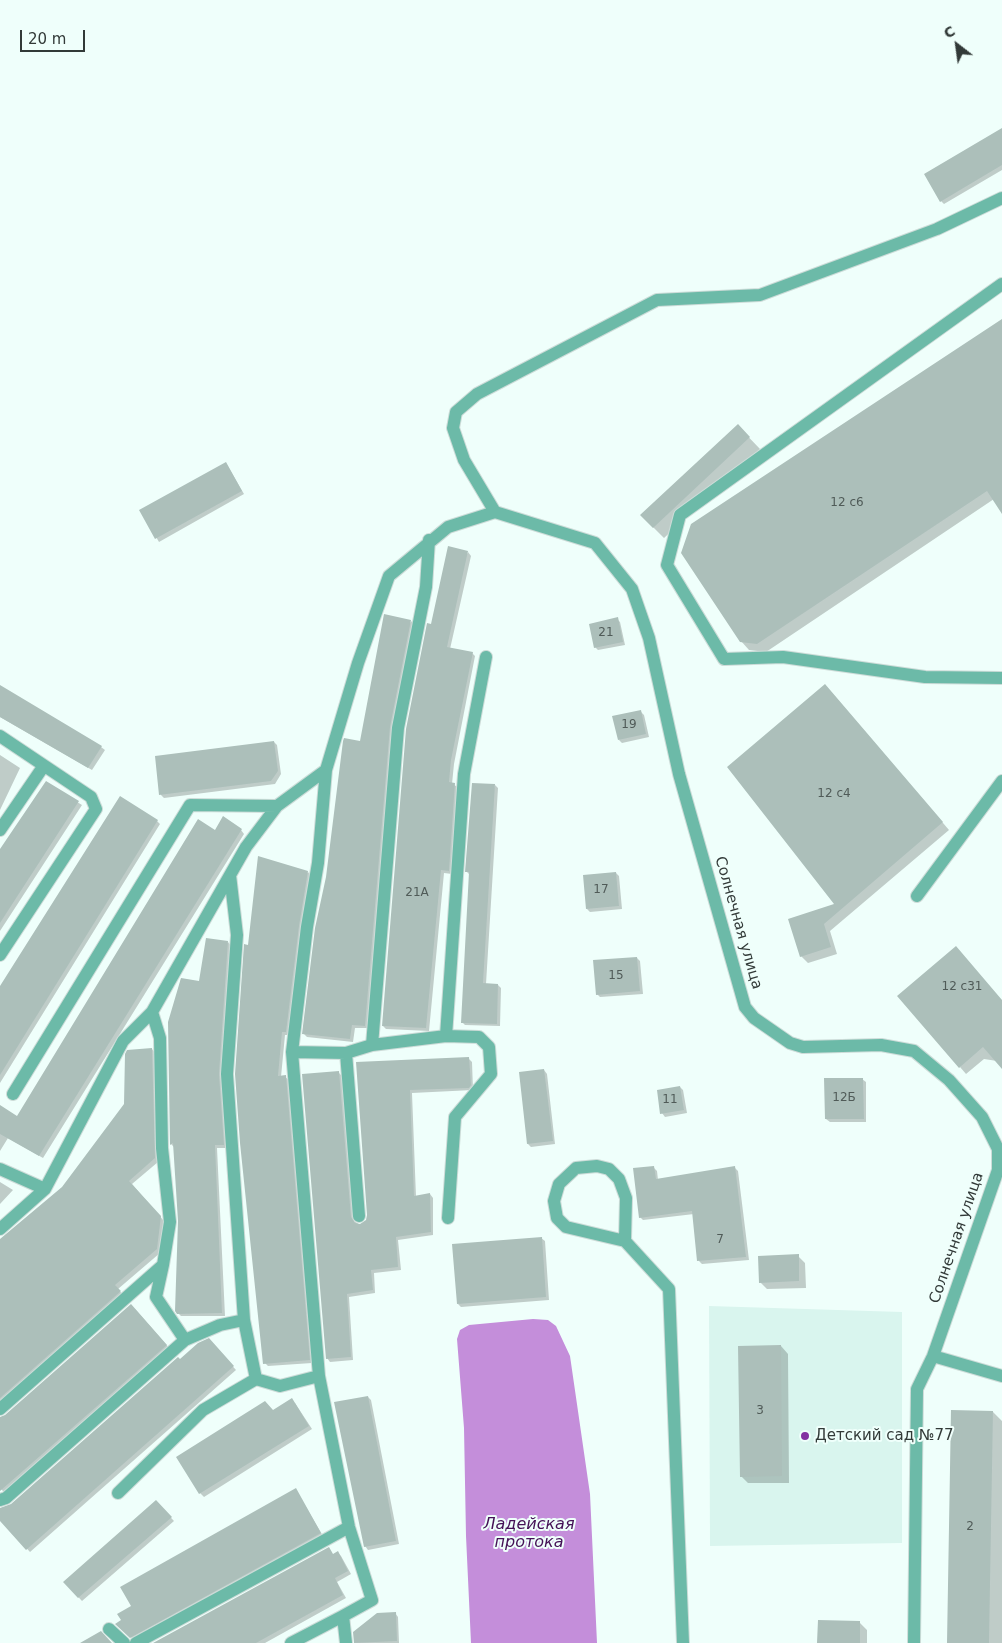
<!DOCTYPE html>
<html>
<head>
<meta charset="utf-8">
<style>
	body { margin:0 }
	#map { position:relative; width:1002px; height:1643px; overflow:hidden; background:#effffb; font-family:"DejaVu Sans",sans-serif }
	canvas { display:block }
	.north { position:absolute; left:932px; top:20px; width:50px; height:50px; -webkit-text-stroke:4px #effffb; paint-order:stroke; rotate:330deg; font-size:14px; font-weight:700; line-height:20px; text-align:center; color:#323a38 }
	.north::after { content:''; display:block; margin:auto; width:18px; height:22px; background:#323a38; clip-path:polygon(50% 0,100% 100%,50% 72%,0 100%) }
	.scale { position:absolute; left:20px; top:30px; width:65px; height:22px; box-sizing:border-box; border:2px solid #323a38; border-top:0; padding-left:6px; font-size:15px; line-height:18px; white-space:nowrap; color:#323a38; -webkit-text-stroke:4px #effffb; paint-order:stroke }
</style>
</head>
<body>
<div id="map">
<canvas width="1002" height="1643"></canvas>
<div class="north">С</div>
<div class="scale">20 m</div>
</div>
<script>
const context = document.querySelector('canvas').getContext('2d');
context.lineJoin = 'round';
function fillPath(path, color) { context.fillStyle = color; context.fill(path, 'evenodd'); }
const poly = rows => new Path2D(rows.map(r => 'M' + r).join(''));
function trace(path, color, width, dash) { context.strokeStyle = color; context.lineWidth = width; context.lineCap = dash ? 'butt' : 'round'; context.setLineDash(dash || []); context.stroke(path); }
function write(font, color, halo, rows, align = 'center') {
  context.font = font + ' "DejaVu Sans",sans-serif'; context.lineWidth = 4; context.setLineDash([]); context.textBaseline = 'middle'; context.strokeStyle = halo; context.fillStyle = color; for (const [text, x, y, turn = 0] of rows) {
    context.save(); context.translate(x, y); context.rotate((+turn || 0) * Math.PI / 180); context.textAlign = isNaN(turn) ? turn : align; if (halo) context.strokeText(text, 0, 0); context.fillText(text, 0, 0); context.restore();
  }
}
const built = poly([
	[709,1306,902,1312,902,1543,710,1546]
]);
const water = poly([
	[533,1319,548,1320,556,1326,570,1356,590,1494,597,1643,471,1643,466,1536,464,1428,457,1339,460,1330,469,1325]
]);
const shadow = poly([
	[1002,130,1002,170,944,204,941,201],
	[1002,320,1002,512,994,499,766,652,749,650,741,641],
	[738,426,760,449,664,538,653,527],
	[226,463,244,494,159,542,141,511],
	[468,552,471,556,450,649,472,653,475,656,454,764,452,784,458,787,452,874,444,873,429,1031,386,1029,383,1026,432,626],
	[617,619,620,622,625,645,598,650,595,647],
	[411,621,414,624,368,1028,355,1028,353,1042,307,1037,304,1034,361,742],
	[0,687,101,747,105,750,92,770,0,717],
	[832,693,949,830,830,931,837,954,808,963,801,956,837,905],
	[641,712,644,715,649,737,622,743,619,740],
	[274,742,277,745,281,774,275,784,164,798,161,795,156,757],
	[0,755,20,768,0,810],
	[46,783,82,805,0,931,0,851],
	[495,785,498,788,486,984,498,985,501,988,500,1026,465,1025,462,1022,470,875,467,872],
	[157,821,160,824,0,1083,0,988],
	[241,830,244,834,43,1158,8,1138,0,1151,0,1106,17,1117,215,832],
	[308,872,311,876,289,1035,285,1035,281,1077,285,1077,289,1080,312,1363,268,1366,265,1363,250,946],
	[616,873,619,876,622,909,590,912,587,909],
	[228,942,231,946,226,1148,217,1148,225,1316,181,1316,178,1313,179,1221,174,1147,171,1144,170,1022,181,979,200,982],
	[637,958,640,961,643,994,600,997,597,994],
	[1002,1001,1002,1067,997,1061,984,1059,966,1074,960,1067],
	[152,1049,155,1053,158,1162,132,1184,164,1221,160,1253,118,1289,123,1295,0,1404,0,1241,63,1187,125,1104],
	[468,1058,472,1062,473,1090,412,1093,416,1197,430,1194,433,1198,433,1235,398,1240,401,1270,374,1273,375,1293,349,1297,353,1360,330,1362,327,1358,339,1073,342,1076,354,1221,360,1225,367,1221,368,1215,357,1063],
	[544,1070,547,1074,555,1144,531,1147,528,1144],
	[862,1079,866,1082,866,1122,830,1122,826,1119],
	[680,1087,683,1090,687,1113,665,1117,662,1113],
	[653,1167,657,1171,658,1180,735,1168,738,1171,749,1260,702,1264,699,1261,694,1214,643,1220,640,1217],
	[0,1182,13,1190,0,1204],
	[541,1238,545,1241,549,1300,461,1307,458,1304],
	[798,1256,805,1263,806,1288,767,1289,760,1282],
	[135,1309,170,1349,5,1493,0,1488,0,1418,6,1416],
	[209,1340,236,1370,30,1552,0,1519,180,1361],
	[781,1346,788,1354,789,1483,748,1483,741,1476],
	[368,1397,371,1400,399,1544,368,1550,365,1546],
	[295,1403,312,1429,204,1497,200,1493,178,1457],
	[993,1412,1002,1421,1002,1643,948,1643],
	[296,1490,323,1536,134,1640,117,1624,123,1621,133,1607],
	[156,1502,174,1521,82,1601,64,1582],
	[329,1549,333,1555,337,1552,341,1556,351,1574,337,1582,346,1598,265,1643,156,1643],
	[395,1613,398,1617,399,1643,355,1643,354,1633],
	[860,1623,867,1630,867,1643,818,1643]
]);
const building = poly([
	[1002,128,1002,165,940,202,924,174],
	[1002,319,1002,514,987,491,757,644,740,642,681,553,691,524],
	[738,424,750,437,653,528,640,515],
	[226,462,242,491,155,539,139,510],
	[448,546,468,551,447,647,473,652,451,760,449,782,455,783,449,871,441,870,426,1028,382,1026,406,729,427,623,431,624],
	[384,614,411,620,390,727,365,1026,352,1025,350,1039,302,1034,315,928,326,877,343,741,344,738,360,741],
	[618,617,623,642,594,648,589,624],
	[825,684,943,822,824,924,831,947,800,957,788,919,834,904,727,767],
	[0,685,102,746,88,768,0,717],
	[641,710,646,734,618,740,612,716],
	[274,741,278,771,271,781,159,795,155,756],
	[46,781,79,801,0,923,0,849],
	[472,783,495,784,483,983,498,984,497,1024,461,1023,469,872,465,872],
	[120,796,158,820,0,1075,0,986],
	[223,816,242,829,39,1156,0,1134,0,1105,17,1116,198,819,215,830],
	[258,856,308,871,299,926,286,1032,282,1032,278,1076,286,1075,310,1360,263,1364,240,1143,235,1074,244,944,248,945],
	[616,872,619,906,586,909,583,875],
	[206,938,228,941,219,1074,224,1145,215,1145,222,1313,177,1314,175,1311,178,1221,173,1143,170,1145,168,1022,181,978,199,981],
	[956,946,1002,1000,1002,1069,983,1047,959,1068,897,996],
	[637,957,640,991,596,995,593,960],
	[152,1048,155,1158,129,1181,161,1216,157,1249,115,1285,121,1291,0,1398,0,1239,62,1187,124,1104,125,1054,127,1050],
	[469,1057,471,1085,469,1088,410,1090,414,1196,430,1193,431,1232,396,1237,398,1267,371,1270,373,1290,347,1294,351,1357,326,1359,302,1074,339,1071,351,1217,355,1223,360,1224,366,1220,367,1215,356,1062],
	[544,1069,553,1141,527,1144,519,1072],
	[824,1078,863,1078,864,1119,825,1119],
	[680,1086,684,1110,660,1114,657,1090],
	[654,1166,656,1179,735,1166,746,1257,697,1261,692,1211,639,1218,633,1168],
	[542,1237,546,1297,457,1304,452,1244],
	[799,1254,799,1281,759,1283,758,1256],
	[131,1304,167,1345,0,1491,0,1417,5,1415],
	[209,1338,234,1366,26,1550,0,1521,0,1508,11,1504,178,1357,180,1359,198,1343],
	[781,1345,782,1476,740,1477,738,1346],
	[368,1396,396,1541,364,1547,334,1402],
	[292,1398,309,1426,199,1494,176,1457,265,1401,273,1410],
	[951,1410,993,1411,989,1643,947,1643],
	[296,1488,321,1533,130,1638,115,1624,121,1620,117,1614,131,1606,120,1587],
	[156,1500,172,1517,78,1598,63,1582],
	[329,1547,333,1554,338,1551,348,1571,335,1578,343,1595,256,1643,153,1643],
	[396,1612,397,1641,354,1643,353,1632,377,1613],
	[818,1620,860,1621,860,1643,817,1643],
	[101,1631,112,1643,80,1643]
]);
const minor = poly([
	[1002,284,680,515,667,565,724,659,783,657,925,677,1002,678],
	[495,512,595,543,632,589,649,638,679,774,745,1007,754,1018,790,1043,803,1047,881,1045,914,1051,949,1080,982,1117,998,1149,998,1170,933,1356,917,1389,914,1643],
	[495,512,464,460,453,428,456,412,477,394,657,300,760,295,937,229,1002,198],
	[0,736,91,797,96,809,0,955],
	[0,830,43,767],
	[917,896,1002,781],
	[446,1036,464,774,486,657],
	[372,1045,398,728,426,587,429,540],
	[292,1052,346,1053,372,1045,446,1036,479,1037,489,1047,491,1074,455,1117,448,1218],
	[346,1053,359,1216],
	[13,1094,190,805,277,806],
	[0,1169,45,1189],
	[0,1229,45,1189,123,1041,152,1012,246,847,277,806,326,770],
	[625,1241,626,1198,619,1179,609,1169,597,1166,576,1168,559,1184,554,1201,557,1218,566,1227,625,1241,669,1289,683,1643],
	[185,1340,220,1325,244,1320],
	[933,1356,1002,1376],
	[256,1379,280,1386,319,1376],
	[0,1409,163,1265,170,1222,162,1148,160,1038,152,1012],
	[118,1493,203,1410,256,1379,244,1320,227,1074,237,935,230,875],
	[0,1500,6,1498,185,1340,156,1297,163,1265],
	[109,1629,124,1643],
	[136,1643,349,1527],
	[291,1643,343,1616],
	[346,1643,343,1616,372,1600,349,1527,319,1376,292,1052,307,927,318,863,326,770,358,663,389,576,448,527,495,512]
]);
const markers = [
	[805,1436,5,"#8331a1"]
];
const numberNames = [
	["12 с6",847,503],
	["21",606,633],
	["19",629,725],
	["12 с4",834,794],
	["17",601,890],
	["21А",417,893],
	["15",616,976],
	["12 с31",962,987],
	["12Б",844,1098],
	["11",670,1100],
	["7",720,1240],
	["3",760,1411],
	["2",970,1527]
];
const streetNames = [
	["Солнечная улица",738,923,74],
	["Солнечная улица",957,1238,-71]
];
const poiNames = [
	["Детский сад №77",815,1436]
];
const waterNames = [
	["Ладейская",529,1525],
	["протока",529,1543]
];
fillPath(built, '#d9f5ee');
fillPath(water, '#c48eda');
fillPath(shadow, '#0003');
fillPath(building, '#acbfba');
trace(minor, '#cddcd8', 14);
trace(minor, '#6cbaa8', 12);
for (const [x, y, r, color] of markers) { const dot = new Path2D(); dot.arc(x, y, r, 0, 2 * Math.PI); context.fillStyle = color; context.fill(dot); trace(dot, '#effffb', 2); }
write('12px', '#505b58', null, numberNames);
write('15px', '#323a38', '#effffb', streetNames);
write('15px', '#323a38', '#effffb', poiNames, 'left');
write('italic 16px', '#441156', '#effffb', waterNames);
</script>
</body>
</html>
